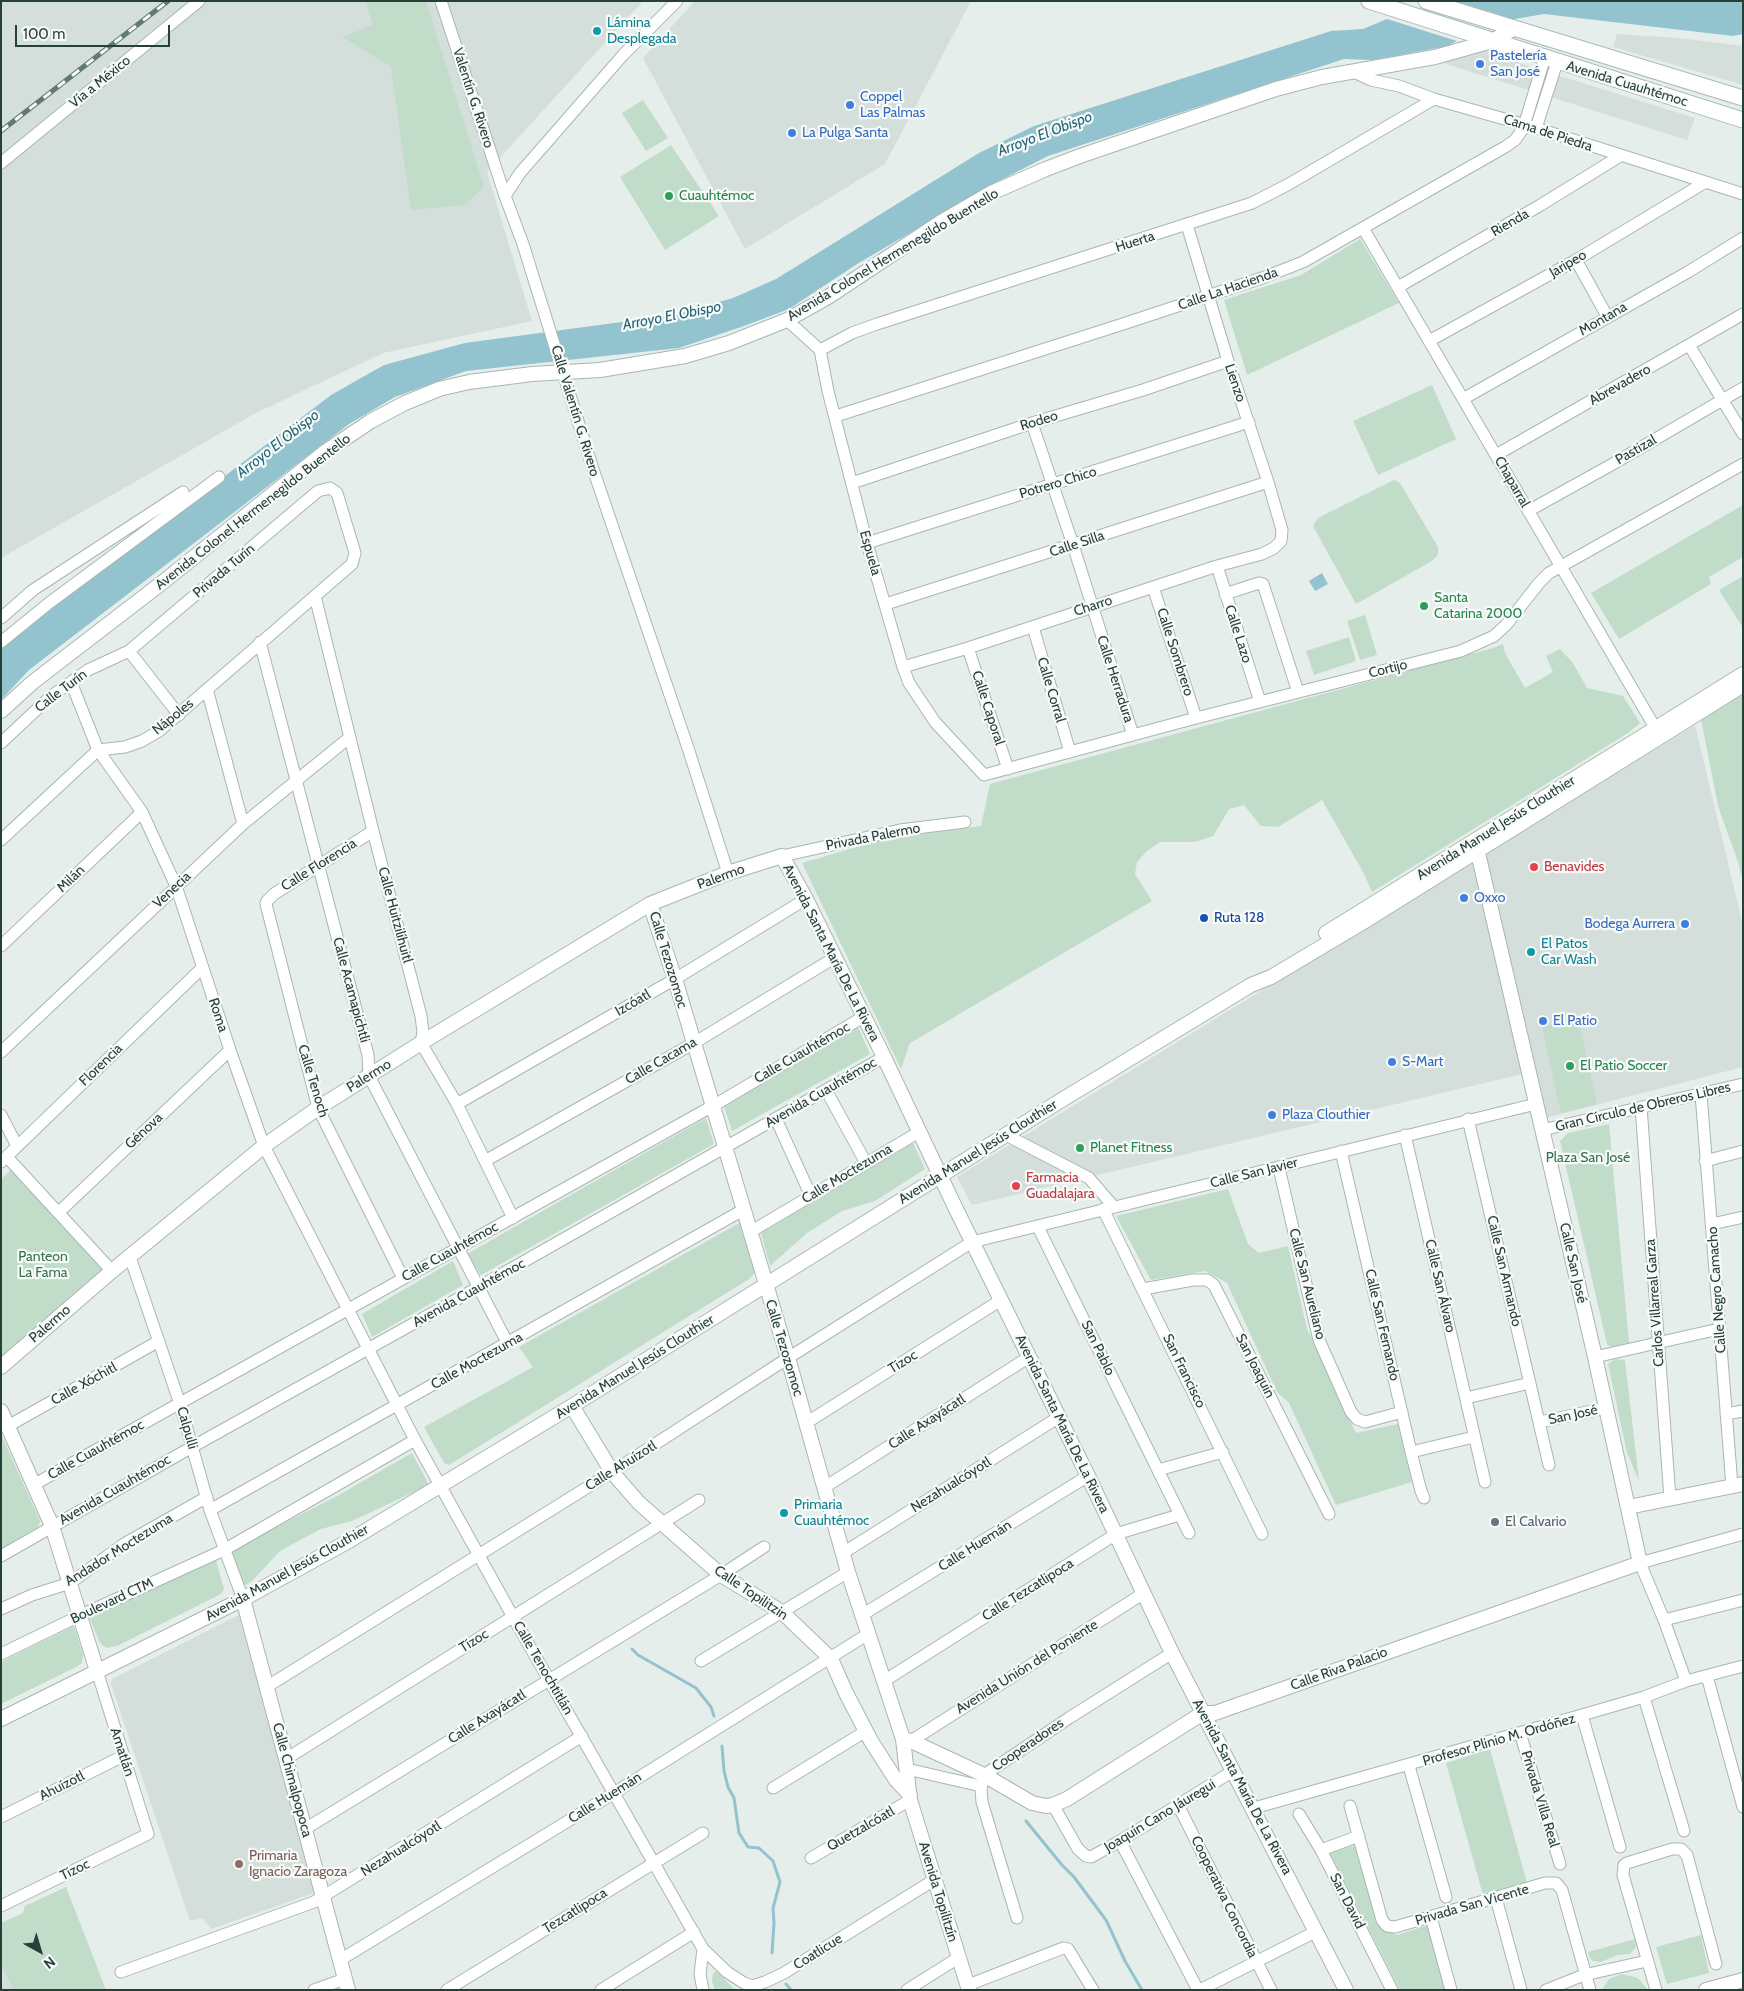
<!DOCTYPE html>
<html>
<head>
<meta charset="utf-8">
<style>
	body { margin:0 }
	#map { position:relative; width:1744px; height:1991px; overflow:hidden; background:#e6eeeb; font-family:Cabin,sans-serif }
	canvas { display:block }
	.frame { position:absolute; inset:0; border:2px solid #263f39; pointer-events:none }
	.north { position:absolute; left:15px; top:1926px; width:50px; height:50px; -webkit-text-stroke:4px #f7faf9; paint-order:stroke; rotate:141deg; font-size:14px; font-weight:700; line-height:20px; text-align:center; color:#263f39 }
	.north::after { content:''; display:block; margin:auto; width:18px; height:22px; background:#263f39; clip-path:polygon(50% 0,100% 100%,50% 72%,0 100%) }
	.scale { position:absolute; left:15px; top:25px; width:155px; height:22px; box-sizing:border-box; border:2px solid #263f39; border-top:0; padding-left:6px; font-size:15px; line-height:18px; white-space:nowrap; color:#263f39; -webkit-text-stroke:4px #f7faf9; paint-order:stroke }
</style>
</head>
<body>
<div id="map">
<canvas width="1744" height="1991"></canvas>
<div class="frame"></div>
<div class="north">N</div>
<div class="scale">100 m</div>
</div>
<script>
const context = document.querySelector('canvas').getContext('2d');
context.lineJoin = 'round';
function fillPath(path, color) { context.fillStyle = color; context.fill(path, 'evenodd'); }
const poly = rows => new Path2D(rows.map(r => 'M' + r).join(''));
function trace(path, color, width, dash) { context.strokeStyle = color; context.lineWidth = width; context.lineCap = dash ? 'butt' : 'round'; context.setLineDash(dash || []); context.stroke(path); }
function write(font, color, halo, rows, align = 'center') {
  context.font = font + ' Cabin,sans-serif'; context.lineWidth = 4.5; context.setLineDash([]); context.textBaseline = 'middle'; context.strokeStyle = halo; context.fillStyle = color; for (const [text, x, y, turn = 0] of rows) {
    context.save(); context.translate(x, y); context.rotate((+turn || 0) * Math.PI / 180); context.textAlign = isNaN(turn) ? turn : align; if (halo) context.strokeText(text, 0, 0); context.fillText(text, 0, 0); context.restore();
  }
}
const built = poly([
	[1,1,643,1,487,172,532,321,383,353,256,413,1,558],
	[695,1,971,1,885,164,745,249,643,58],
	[1617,34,1679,38,1743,46,1743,85,1613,47],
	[1484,50,1528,66,1695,118,1687,140,1446,64,1448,60],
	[1695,725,1743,926,1743,1067,1534,1121,1522,1074,972,1205,957,1177],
	[239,1615,314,1893,211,1929,202,1918,190,1921,111,1684,112,1679],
	[1,1964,13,1990,1,1990]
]);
const green = poly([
	[366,1,426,1,484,187,464,205,411,210,391,67,343,37,373,25],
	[643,100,668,138,646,151,622,113],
	[671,145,719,216,665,250,620,177],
	[1360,239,1399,303,1247,375,1224,300,1301,275],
	[1432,385,1456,439,1378,475,1353,421],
	[1394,480,1400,483,1438,547,1438,555,1432,561,1356,604,1313,526,1318,518],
	[1743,505,1743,557,1709,577,1711,584,1619,639,1591,593],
	[1743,576,1743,628,1719,590],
	[1365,615,1377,655,1360,660,1347,621],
	[1349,637,1356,661,1314,675,1306,651],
	[1503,644,1505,653,1525,688,1553,672,1546,656,1560,649,1573,663,1587,688,1623,696,1640,723,1628,733,1372,892,1363,872,1322,800,1278,827,1261,826,1244,805,1229,809,1213,836,1195,842,1160,842,1147,851,1137,862,1135,874,1152,901,910,1043,901,1069,802,863,884,839,981,826,990,784,1493,648],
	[1743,692,1743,882,1738,862,1718,806,1701,719],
	[1578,1017,1597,1104,1561,1113,1542,1027],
	[858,1027,870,1054,732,1131,724,1106],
	[706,1118,714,1144,481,1275,467,1254],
	[1609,1124,1629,1343,1611,1347,1607,1344,1560,1141,1568,1133],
	[913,1143,925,1169,875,1201,842,1211,807,1233,770,1266,761,1233],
	[14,1167,105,1269,1,1358,1,1179],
	[1228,1189,1248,1244,1259,1253,1288,1246,1307,1329,1356,1433,1398,1424,1412,1482,1336,1505,1289,1403,1277,1392,1227,1283,1205,1271,1151,1280,1116,1216],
	[741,1222,755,1273,749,1279,449,1465,444,1463,424,1427,533,1367,519,1347],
	[453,1261,463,1285,372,1337,362,1314],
	[1615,1359,1625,1360,1639,1481,1627,1453,1608,1364],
	[1,1434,40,1521,38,1527,1,1549],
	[412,1453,429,1485,352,1521,321,1529,280,1551,252,1581,242,1587,231,1550,337,1496],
	[215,1557,224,1589,221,1594,117,1646,106,1648,100,1643,90,1619],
	[74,1626,83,1655,82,1663,76,1667,1,1704,1,1662],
	[1490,1749,1527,1883,1483,1895,1446,1763],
	[1358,1844,1384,1929,1397,1935,1428,1925,1447,1990,1400,1990,1330,1853],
	[66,1887,106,1990,13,1990,1,1964,1,1923,23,1913,25,1906],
	[1701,1935,1709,1973,1667,1984,1656,1947],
	[1635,1939,1636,1947,1630,1954,1617,1955,1601,1962,1592,1961,1590,1958,1588,1952],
	[717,1971,733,1988,736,1990,715,1990,712,1981,713,1973],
	[1622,1974,1638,1978,1648,1990,1602,1990,1609,1979]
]);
const water = poly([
	[1430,1,1743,1,1743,34,1733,36,1544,14,1491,23,1468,34,1448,46,1373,60,1344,59,1048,156,995,183,857,264,789,309,744,326,679,348,466,371,395,397,349,424,29,670,1,700,1,648,6,643,331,395,384,365,465,343,674,315,733,298,776,279,979,153,1034,126,1331,31,1363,29],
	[1322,573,1328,584,1315,591,1309,581]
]);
const pier = poly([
	[1423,1,1455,1,1515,20,1492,26,1460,42,1384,18]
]);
const stream = poly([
	[632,1649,638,1655,696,1688,711,1707,714,1716],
	[722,1746,724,1771,728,1787,734,1798,739,1833,748,1847,759,1848,773,1861,780,1882,773,1908,774,1923,772,1953],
	[1026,1821,1062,1865,1074,1877,1106,1920,1125,1961,1142,1990],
	[786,1984,791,1990]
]);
const minor = poly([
	[441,1,505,196,523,244,592,466,688,748,728,873],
	[1354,72,1371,80,1399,86,1434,99,1536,128,1743,194],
	[1536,128,1557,62],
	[1,163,199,1],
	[505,196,520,173,623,55,677,1],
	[1363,228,1660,736],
	[1576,260,1607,316],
	[1398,287,1539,206,1620,156],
	[787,320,820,350,828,391,867,543,903,667,909,683,935,722,984,775,1196,718,1461,651,1494,636,1506,625,1539,583,1549,573,1743,464],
	[1429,341,1576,260,1704,183],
	[1689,345,1743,434],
	[820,350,852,333,877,324,1252,203,1289,184,1434,99],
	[1463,399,1688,272,1743,238],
	[836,416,1123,324,1262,278,1303,262,1505,147,1515,140,1523,129,1545,57],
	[1032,423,1073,545,1133,735],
	[1496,455,1743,314],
	[852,483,1032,423,1143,390,1228,361],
	[1528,511,1611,465,1743,388],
	[867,543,1249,422],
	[1217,566,1260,702],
	[1153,587,1196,718],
	[1225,594,1259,583,1263,584,1298,692],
	[315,596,373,831,421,1016,423,1032,421,1043,457,1104,513,1218],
	[886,604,1268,482],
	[1,618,33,590,183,492],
	[1033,627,1070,752],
	[1,642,49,603,219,477],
	[260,642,368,1055,369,1076,508,1344],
	[968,648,1008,769],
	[129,651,179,715],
	[903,667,968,648,1217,566,1262,554,1274,548,1281,541,1282,530,1268,482,1228,361,1187,225],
	[71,682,98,750,142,812,176,886,230,1050,264,1146,415,1440,513,1617,703,1949,700,1974,703,1990],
	[207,689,243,824],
	[1,743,50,697,88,670,129,651,318,491,330,488,337,493,355,553,352,564,159,731,142,741,125,747,98,750,1,840],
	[373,831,274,894,267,901,266,904,318,1108,403,1278],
	[782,856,900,830,965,822],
	[1,946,142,812],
	[1,1052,243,824,350,737],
	[826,1090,866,1163],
	[1701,1094,1732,1486],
	[457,1104,675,979,806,899],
	[1641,1107,1670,1498],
	[1,1115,17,1146],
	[776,1119,811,1196],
	[1468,1119,1549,1465],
	[1542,1130,1743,1084],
	[1006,1135,1089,1178,1114,1207],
	[1405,1135,1485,1482],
	[1341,1151,1411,1452,1421,1491,1424,1498],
	[7,1157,112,1271],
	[485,1161,694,1043,834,958],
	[1705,1161,1743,1151],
	[1,1162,202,968],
	[1279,1168,1319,1340,1351,1412,1357,1419,1365,1422,1402,1412],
	[1103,1209,1262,1534],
	[59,1212,230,1050],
	[1712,1224,1743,1217],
	[1038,1227,1189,1533],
	[750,1232,919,1132],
	[130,1257,180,1404,210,1510,243,1599],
	[1143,1289,1193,1280,1207,1280,1214,1285,1329,1514],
	[1595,1357,1719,1329],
	[1466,1398,1530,1383],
	[1726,1414,1743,1411],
	[1540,1422,1606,1408],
	[806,1423,1001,1300],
	[8,1426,159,1341],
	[1411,1452,1474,1437],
	[1158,1470,1223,1452],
	[35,1484,718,1103,863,1017],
	[825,1487,1029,1357],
	[210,1510,743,1210],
	[843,1553,1059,1417],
	[1,1556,192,1447,479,1287,884,1057],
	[1,1609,32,1595,70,1583,124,1544,207,1497],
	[862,1615,1088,1476],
	[1664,1620,1743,1600],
	[1,1654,79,1616,224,1550,415,1440],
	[701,1661,848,1572],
	[1707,1676,1743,1807],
	[884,1681,1116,1534,1179,1515],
	[1686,1681,1664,1620,1640,1563,1743,1534],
	[268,1686,612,1472,788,1358,972,1242,1536,1104],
	[1644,1697,1684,1831],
	[1582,1715,1620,1847],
	[1520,1733,1560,1864],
	[911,1741,1144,1593],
	[286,1759,699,1500],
	[1409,1766,1446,1897],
	[907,1769,981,1786],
	[773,1788,866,1731],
	[1053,1805,1078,1849,1086,1856,1091,1857,1120,1841,1233,1771],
	[1178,1805,1271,1990],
	[1350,1806,1382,1920,1387,1926,1395,1927,1545,1883,1556,1883,1562,1890,1590,1990],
	[1254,1808,1582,1715,1644,1697,1686,1681,1743,1666],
	[1299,1814,1321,1850,1392,1990],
	[1,1817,123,1756],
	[305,1829,721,1575,764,1547],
	[1120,1841,1198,1990],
	[1321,1850,1359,1836],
	[811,1858,910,1800],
	[1496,1898,1521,1990],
	[1,1906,148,1834,97,1671],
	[1431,1917,1451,1990],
	[1017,1918,982,1802,981,1790,984,1775,1069,1718,1172,1653],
	[703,1949,727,1972,744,1983,752,1986,765,1982,784,1973,934,1880],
	[340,1960,614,1793,868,1634],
	[121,1972,314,1902,582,1736],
	[968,1985,1063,1948,1068,1949,1093,1990],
	[314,1990,345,1979],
	[447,1990,703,1833],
	[601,1990,694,1932],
	[907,1990,958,1958],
	[1200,1990,1317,1931],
	[1546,1990,1584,1975,1647,1961],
	[1656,1990,1623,1875,1624,1865,1627,1863,1672,1849,1681,1849,1687,1855,1716,1964]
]);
const tertiary = poly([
	[1,711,33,682,163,582,325,452,371,421,405,403,439,389,469,382,532,374,600,370,685,356,729,343,787,320,828,297,941,222,991,193,1046,169,1080,156,1276,89,1322,77,1435,57,1492,41,1515,28],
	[650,904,675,979,788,1358,848,1572,903,1739,910,1800,969,1990],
	[1326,933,1743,674],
	[1,1367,112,1271,264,1146,318,1108,421,1043,650,904,728,873,782,856,806,899,884,1057,955,1207,1088,1476,1172,1653,1346,1990],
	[572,1406,612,1472,639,1503,721,1575,782,1612,831,1659,846,1693,871,1741,896,1780,910,1795],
	[1,1411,52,1526,97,1671],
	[1628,1507,1743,1484],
	[243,1599,348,1990],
	[1,1719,243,1599,347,1542,572,1406,1060,1101,1251,985,1271,977,1365,921,1743,685],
	[903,1739,911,1741,984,1775,1032,1803,1046,1806,1053,1805,1067,1799,1203,1713,1215,1713,1640,1563,1595,1357,1475,840],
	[1706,1990,1743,1980]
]);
const secondary = poly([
	[1369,1,1743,120],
	[1426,1,1743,98]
]);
const rail = poly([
	[1,131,168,1]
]);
const markers = [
	[597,31,5,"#0f9aa8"],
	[1480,64,5,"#3f7fe0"],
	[850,105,5,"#3f7fe0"],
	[792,133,5,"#3f7fe0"],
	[669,196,5,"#2e9e5b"],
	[1424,606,5,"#2e9e5b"],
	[1534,867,5,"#e0444e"],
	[1464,898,5,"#3f7fe0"],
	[1204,918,5,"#1a4fb4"],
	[1685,924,5,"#3f7fe0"],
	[1531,952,5,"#0f9aa8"],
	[1543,1021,5,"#3f7fe0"],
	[1392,1062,5,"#3f7fe0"],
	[1570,1066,5,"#2e9e5b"],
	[1272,1115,5,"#3f7fe0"],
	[1080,1148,5,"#2e9e5b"],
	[1016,1186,5,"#e0444e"],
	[784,1513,5,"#0f9aa8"],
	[1495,1522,5,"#6b7280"],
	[239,1864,5,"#8d6e63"]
];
const cultureNames = [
	["Lámina",607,23],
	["Desplegada",607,39],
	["El Patos",1541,944],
	["Car Wash",1541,960],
	["Primaria",794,1505],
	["Cuauhtémoc",794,1521]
];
const shopNames = [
	["Pastelería",1490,56],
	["San José",1490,72],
	["Coppel",860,97],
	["Las Palmas",860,113],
	["La Pulga Santa",802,133],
	["Oxxo",1474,898],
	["Bodega Aurrera",1675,924,"right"],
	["El Patio",1553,1021],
	["S-Mart",1402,1062],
	["Plaza Clouthier",1282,1115]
];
const streetNames = [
	["Vía a México",100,82,-39],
	["Avenida Cuauhtémoc",1627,84,17],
	["Valentín G. Rivero",473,98,72],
	["Cama de Piedra",1548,133,18],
	["Rienda",1510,223,-30],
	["Huerta",1135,242,-18],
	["Avenida Colonel Hermenegildo Buentello",893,255,-31],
	["Jaripeo",1568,264,-30],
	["Calle La Hacienda",1228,289,-19],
	["Montana",1603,319,-30],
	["Lienzo",1235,383,71],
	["Abrevadero",1620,385,-30],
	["Calle Valentín G. Rivero",575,411,73],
	["Rodeo",1039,421,-17],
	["Pastizal",1636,450,-30],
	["Chaparral",1512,482,60],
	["Potrero Chico",1058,483,-17],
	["Avenida Colonel Hermenegildo Buentello",253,512,-38],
	["Calle Silla",1077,544,-18],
	["Espuela",870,553,74],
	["Privada Turín",224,571,-40],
	["Charro",1093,606,-18],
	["Calle Lazo",1238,634,72],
	["Calle Sombrero",1175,652,72],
	["Cortijo",1388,669,-14],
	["Calle Herradura",1115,679,72],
	["Calle Corral",1051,690,73],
	["Calle Turín",61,691,-37],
	["Calle Caporal",988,708,72],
	["Nápoles",173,717,-39],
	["Avenida Manuel Jesús Clouthier",1496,828,-32],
	["Privada Palermo",873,837,-11],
	["Calle Florencia",319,865,-32],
	["Palermo",721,877,-20],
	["Milán",71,879,-44],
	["Venecia",172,890,-43],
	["Calle Huitzilíhuitl",395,915,75],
	["Avenida Santa María De La Rivera",831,953,63],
	["Calle Tezozomoc",668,960,73],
	["Calle Acamapichtli",351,990,75],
	["Izcóatl",633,1003,-30],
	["Roma",218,1015,72],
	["Calle Cuauhtémoc",802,1053,-30],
	["Calle Cacama",661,1061,-30],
	["Florencia",101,1065,-44],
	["Palermo",369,1076,-32],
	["Calle Tenoch",313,1081,73],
	["Avenida Cuauhtémoc",821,1093,-30],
	["Gran Círculo de Obreros Libres",1643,1107,-13],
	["Génova",144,1131,-43],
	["Avenida Manuel Jesús Clouthier",978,1152,-32],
	["Calle San Javier",1254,1173,-14],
	["Calle Moctezuma",847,1174,-31],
	["Calle Cuauhtémoc",450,1252,-29],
	["Calle San José",1573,1263,77],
	["Calle San Armando",1504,1271,77],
	["Calle San Aureliano",1307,1284,76],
	["Calle San Álvaro",1440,1286,77],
	["Calle Negro Camacho",1717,1290,-94],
	["Avenida Cuauhtémoc",469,1293,-29],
	["Carlos Villarreal Garza",1655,1303,-94],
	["Palermo",50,1324,-41],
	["Calle San Fernando",1382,1325,77],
	["Calle Tezozomoc",784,1348,73],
	["San Pablo",1098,1348,64],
	["Calle Moctezuma",477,1361,-29],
	["Tízoc",903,1362,-32],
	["San Joaquín",1255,1366,63],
	["Avenida Manuel Jesús Clouthier",635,1367,-32],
	["San Francisco",1184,1371,64],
	["Calle Xóchitl",84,1384,-29],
	["San José",1573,1415,-12],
	["Calle Axayácatl",927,1422,-33],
	["Avenida Santa María De La Rivera",1062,1424,64],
	["Calpulli",187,1428,74],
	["Calle Cuauhtémoc",96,1450,-29],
	["Calle Ahuízotl",621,1466,-32],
	["Nezahualcóyotl",951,1485,-32],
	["Avenida Cuauhtémoc",115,1490,-30],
	["Calle Huemán",975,1546,-32],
	["Andador Moctezuma",119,1550,-32],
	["Avenida Manuel Jesús Clouthier",287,1573,-29],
	["Calle Tezcatlipoca",1028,1590,-32],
	["Calle Topilitzin",751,1593,34],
	["Boulevard CTM",112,1601,-25],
	["Tízoc",474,1641,-32],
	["Avenida Unión del Poniente",1027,1667,-32],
	["Calle Tenochtitlán",543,1668,60],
	["Calle Riva Palacio",1339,1669,-20],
	["Calle Axayácatl",487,1717,-32],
	["Profesor Plinio M. Ordóñez",1499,1740,-16],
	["Cooperadores",1028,1745,-34],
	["Amatlán",122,1752,72],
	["Calle Chimalpopoca",292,1780,75],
	["Ahuízotl",62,1786,-27],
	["Avenida Santa María De La Rivera",1242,1787,62],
	["Calle Huemán",605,1798,-32],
	["Privada Villa Real",1540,1799,73],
	["Joaquín Cano Jáuregui",1160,1816,-31],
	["Quetzalcóatl",861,1829,-30],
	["Nezahualcóyotl",401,1849,-32],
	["Tízoc",75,1870,-26],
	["Avenida Topilitzín",938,1892,73],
	["Cooperativa Concordia",1224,1897,64],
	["San David",1347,1901,63],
	["Privada San Vicente",1472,1905,-16],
	["Tezcatlipoca",575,1911,-32],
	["Coatlicue",818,1952,-32]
];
const leisureNames = [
	["Cuauhtémoc",679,196],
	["Santa",1434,598],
	["Catarina 2000",1434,614],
	["El Patio Soccer",1580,1066],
	["Planet Fitness",1090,1148]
];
const healthNames = [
	["Benavides",1544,867],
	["Farmacia",1026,1178],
	["Guadalajara",1026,1194]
];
const transitNames = [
	["Ruta 128",1214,918]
];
const parkNames = [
	["Plaza San José",1588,1158],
	["Panteon",43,1257],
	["La Fama",43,1273]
];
const worshipNames = [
	["El Calvario",1505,1522]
];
const educationNames = [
	["Primaria",249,1856],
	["Ignacio Zaragoza",249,1872]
];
const waterNames = [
	["Arroyo El Obispo",1045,134,-21],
	["Arroyo El Obispo",672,316,-11],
	["Arroyo El Obispo",278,444,-38]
];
fillPath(built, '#d4deda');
fillPath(green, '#c1ddc9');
fillPath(water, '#93c3ce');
fillPath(pier, '#e6eeeb');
trace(stream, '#93c3ce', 3);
trace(minor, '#a9b6b2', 13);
trace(tertiary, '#a9b6b2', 16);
trace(secondary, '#a5b9b2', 17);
trace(minor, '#fff', 11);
trace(tertiary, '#fff', 14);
trace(secondary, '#fff', 15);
trace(rail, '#617a74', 5);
trace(rail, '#f7faf9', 3, [9]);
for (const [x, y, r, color] of markers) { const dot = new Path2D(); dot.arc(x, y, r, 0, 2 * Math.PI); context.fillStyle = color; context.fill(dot); trace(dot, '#f7faf9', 2); }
write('14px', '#0d838f', '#f7faf9', cultureNames, 'left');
write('14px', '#366cbe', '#f7faf9', shopNames, 'left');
write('14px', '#263f39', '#f7faf9', streetNames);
write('14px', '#27864d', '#f7faf9', leisureNames, 'left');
write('14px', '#be3a42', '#f7faf9', healthNames, 'left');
write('14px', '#164399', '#f7faf9', transitNames, 'left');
write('14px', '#33734d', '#f7faf9', parkNames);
write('14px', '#5b616d', '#f7faf9', worshipNames, 'left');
write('14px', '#785e54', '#f7faf9', educationNames, 'left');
write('italic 15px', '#246777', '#f7faf9', waterNames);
</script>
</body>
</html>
